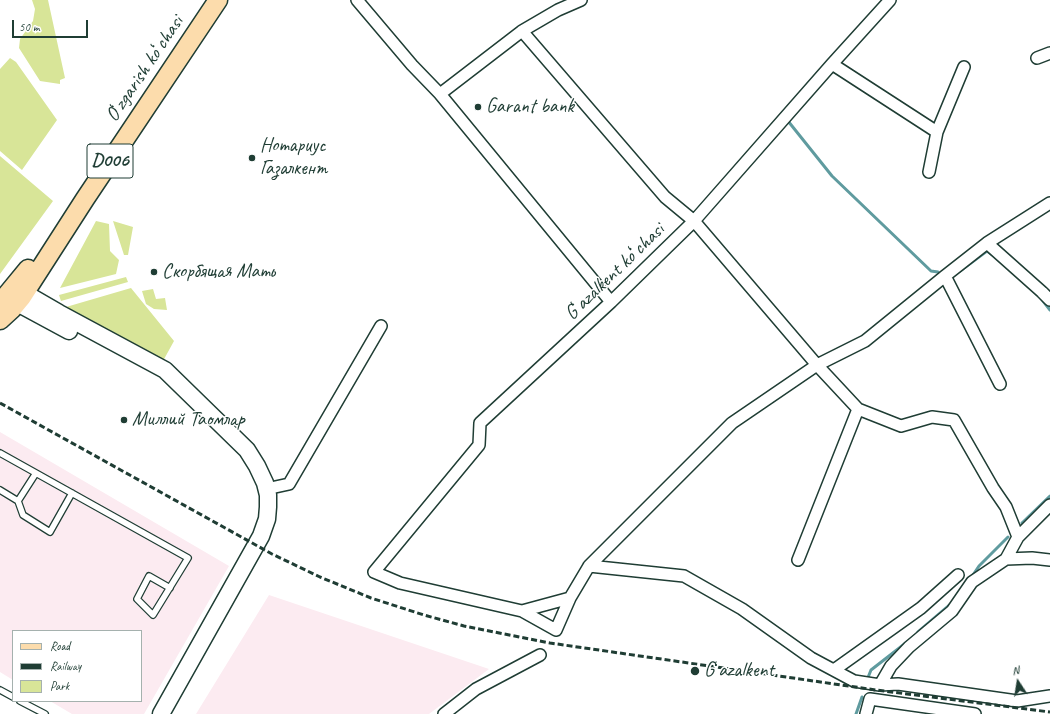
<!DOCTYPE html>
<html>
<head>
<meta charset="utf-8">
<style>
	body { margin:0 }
	#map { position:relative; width:1050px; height:714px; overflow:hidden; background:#fff; font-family:Caveat,sans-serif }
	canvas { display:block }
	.legend { position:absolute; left:12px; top:630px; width:130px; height:72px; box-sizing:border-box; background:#fff; border:1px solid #a5b1ae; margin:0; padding:5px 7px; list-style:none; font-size:12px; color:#1f3d34 }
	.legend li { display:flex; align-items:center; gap:8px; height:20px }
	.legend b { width:20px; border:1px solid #a5b1ae }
	.north { position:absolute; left:998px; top:662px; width:40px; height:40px; -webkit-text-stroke:3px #fff; paint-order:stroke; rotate:348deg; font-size:11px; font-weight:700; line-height:16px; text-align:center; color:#1f3d34 }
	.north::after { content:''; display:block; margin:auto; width:14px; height:18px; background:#1f3d34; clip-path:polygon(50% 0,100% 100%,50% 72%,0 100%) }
	.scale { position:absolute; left:12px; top:20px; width:76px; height:18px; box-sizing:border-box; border:2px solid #1f3d34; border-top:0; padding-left:5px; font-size:12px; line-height:14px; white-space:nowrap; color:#1f3d34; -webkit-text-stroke:3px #fff; paint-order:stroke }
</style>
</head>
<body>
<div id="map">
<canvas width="1050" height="714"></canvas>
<ul class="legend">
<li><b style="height:5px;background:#fcdcac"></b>Road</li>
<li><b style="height:5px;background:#1f3d34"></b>Railway</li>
<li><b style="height:11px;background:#d8e598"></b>Park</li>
</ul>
<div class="north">N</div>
<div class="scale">50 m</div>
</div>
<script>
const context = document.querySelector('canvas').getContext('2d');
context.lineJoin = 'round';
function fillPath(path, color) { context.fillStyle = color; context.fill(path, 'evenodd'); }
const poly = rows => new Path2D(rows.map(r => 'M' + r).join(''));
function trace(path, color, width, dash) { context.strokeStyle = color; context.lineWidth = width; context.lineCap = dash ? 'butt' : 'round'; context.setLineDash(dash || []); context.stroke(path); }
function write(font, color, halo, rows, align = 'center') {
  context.font = font + ' Caveat,sans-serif'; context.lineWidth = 3; context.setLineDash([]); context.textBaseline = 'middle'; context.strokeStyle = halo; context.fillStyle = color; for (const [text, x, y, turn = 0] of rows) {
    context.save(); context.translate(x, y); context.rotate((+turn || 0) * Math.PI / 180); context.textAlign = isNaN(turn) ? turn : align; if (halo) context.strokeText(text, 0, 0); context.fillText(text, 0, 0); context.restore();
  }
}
const built = poly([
	[0,432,229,566,144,714,72,714,50,701,141,701,141,631,13,631,13,680,0,672],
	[269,595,489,669,429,714,196,714]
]);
const green = poly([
	[32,0,48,0,65,78,60,80,60,84,40,81,19,48,20,39,33,21,35,9],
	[10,58,16,62,57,120,22,170,0,151,0,69],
	[0,156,53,201,0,274],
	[96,221,109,224,110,251,119,260,116,274,60,288],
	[113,221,133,227,128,255,124,255],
	[126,277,128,282,61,301,59,295],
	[131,288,174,341,163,361,66,307],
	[153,289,156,299,165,298,167,310,154,309,146,304,142,291]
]);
const stream = poly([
	[788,121,832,176,931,271,938,272],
	[960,271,987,251,994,256],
	[1040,297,1050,310],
	[1022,523,1050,496],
	[971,578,979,566,1008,537],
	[918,632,952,603],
	[867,680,871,670,907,642],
	[856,714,862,697]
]);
const lane = poly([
	[0,453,188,558,153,615,137,599,149,576,170,588],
	[0,490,18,501,23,515,50,532,72,493],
	[18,501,36,473],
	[0,690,13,697],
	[20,701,45,714]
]);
const street = poly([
	[357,0,412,65,440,94,611,302],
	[890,0,832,64,694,221,611,302,480,423,479,445,374,572,400,583,522,611,556,630,570,598,589,566,732,423,817,365,865,341,945,276,987,243,1050,203],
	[522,31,665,197,694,221,817,365,858,409,901,426,932,417,954,420,993,488,1006,507,1018,537],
	[1037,58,1050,53],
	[832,64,937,132],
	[440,94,522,31,558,10,581,0],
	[929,172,937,132,964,67],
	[987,243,1042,292,1050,300],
	[945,276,1000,384],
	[266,489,289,484,381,326],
	[1006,559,1018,537,1050,505],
	[798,560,858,409],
	[589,566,684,576,742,609,811,658,854,681,880,685,891,666,909,647,952,611,972,582,1006,559,1032,558,1050,560],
	[522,611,570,598],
	[834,670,921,608,958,575],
	[880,685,898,684,1017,701,1050,696],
	[444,714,476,689,540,655],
	[866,714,870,699,975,714]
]);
const secondary = poly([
	[14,287,59,313,165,370,247,450,257,466,265,483,268,495,268,507,267,519,261,536,161,714],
	[6,297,69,331]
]);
const primary = poly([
	[0,303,28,269],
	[0,320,12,309,22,297,85,199,218,0]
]);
const rail = poly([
	[0,403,272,554,320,577,371,598,424,615,464,626,550,643,876,690,1050,712]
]);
const markers = [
	[478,107,4,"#1f3d34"],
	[252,158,4,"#1f3d34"],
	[154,272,4,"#1f3d34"],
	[124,420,4,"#1f3d34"],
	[695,671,5,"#1f3d34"]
];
const shields = [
	[110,161,46]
];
const shieldNames = [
	["D006",110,161]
];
const streetNames = [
	["Oʻzgarish koʻchasi",145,69,-56],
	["Gʻazalkent koʻchasi",615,272,-44]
];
const poiNames = [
	["Garant bank",486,107],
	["Нотариус",260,146],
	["Газалкент",260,169],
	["Скорбящая Мать",162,272],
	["Миллий Таомлар",132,420],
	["Gʻazalkent",704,671]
];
fillPath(built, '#fcebf1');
fillPath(green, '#d8e598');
trace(stream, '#5f9b9f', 3);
trace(lane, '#1f3d34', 8);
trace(street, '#1f3d34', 14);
trace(secondary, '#1f3d34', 19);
trace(primary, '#1f3d34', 21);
trace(lane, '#fff', 5.5);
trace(street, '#fff', 11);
trace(secondary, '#fff', 16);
trace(primary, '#fcdcac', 18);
trace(rail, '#1f3d34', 3, [6, 3]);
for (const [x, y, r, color] of markers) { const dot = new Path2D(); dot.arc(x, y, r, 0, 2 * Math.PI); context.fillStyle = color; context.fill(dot); trace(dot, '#fff', 1.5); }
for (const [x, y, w] of shields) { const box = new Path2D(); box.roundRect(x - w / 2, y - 17, w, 34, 3); context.fillStyle = '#fff'; context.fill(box); trace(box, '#1f3d34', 1); }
write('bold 19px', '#1f3d34', null, shieldNames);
write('20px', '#1f3d34', '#fff', streetNames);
write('20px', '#1f3d34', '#fff', poiNames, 'left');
</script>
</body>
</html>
